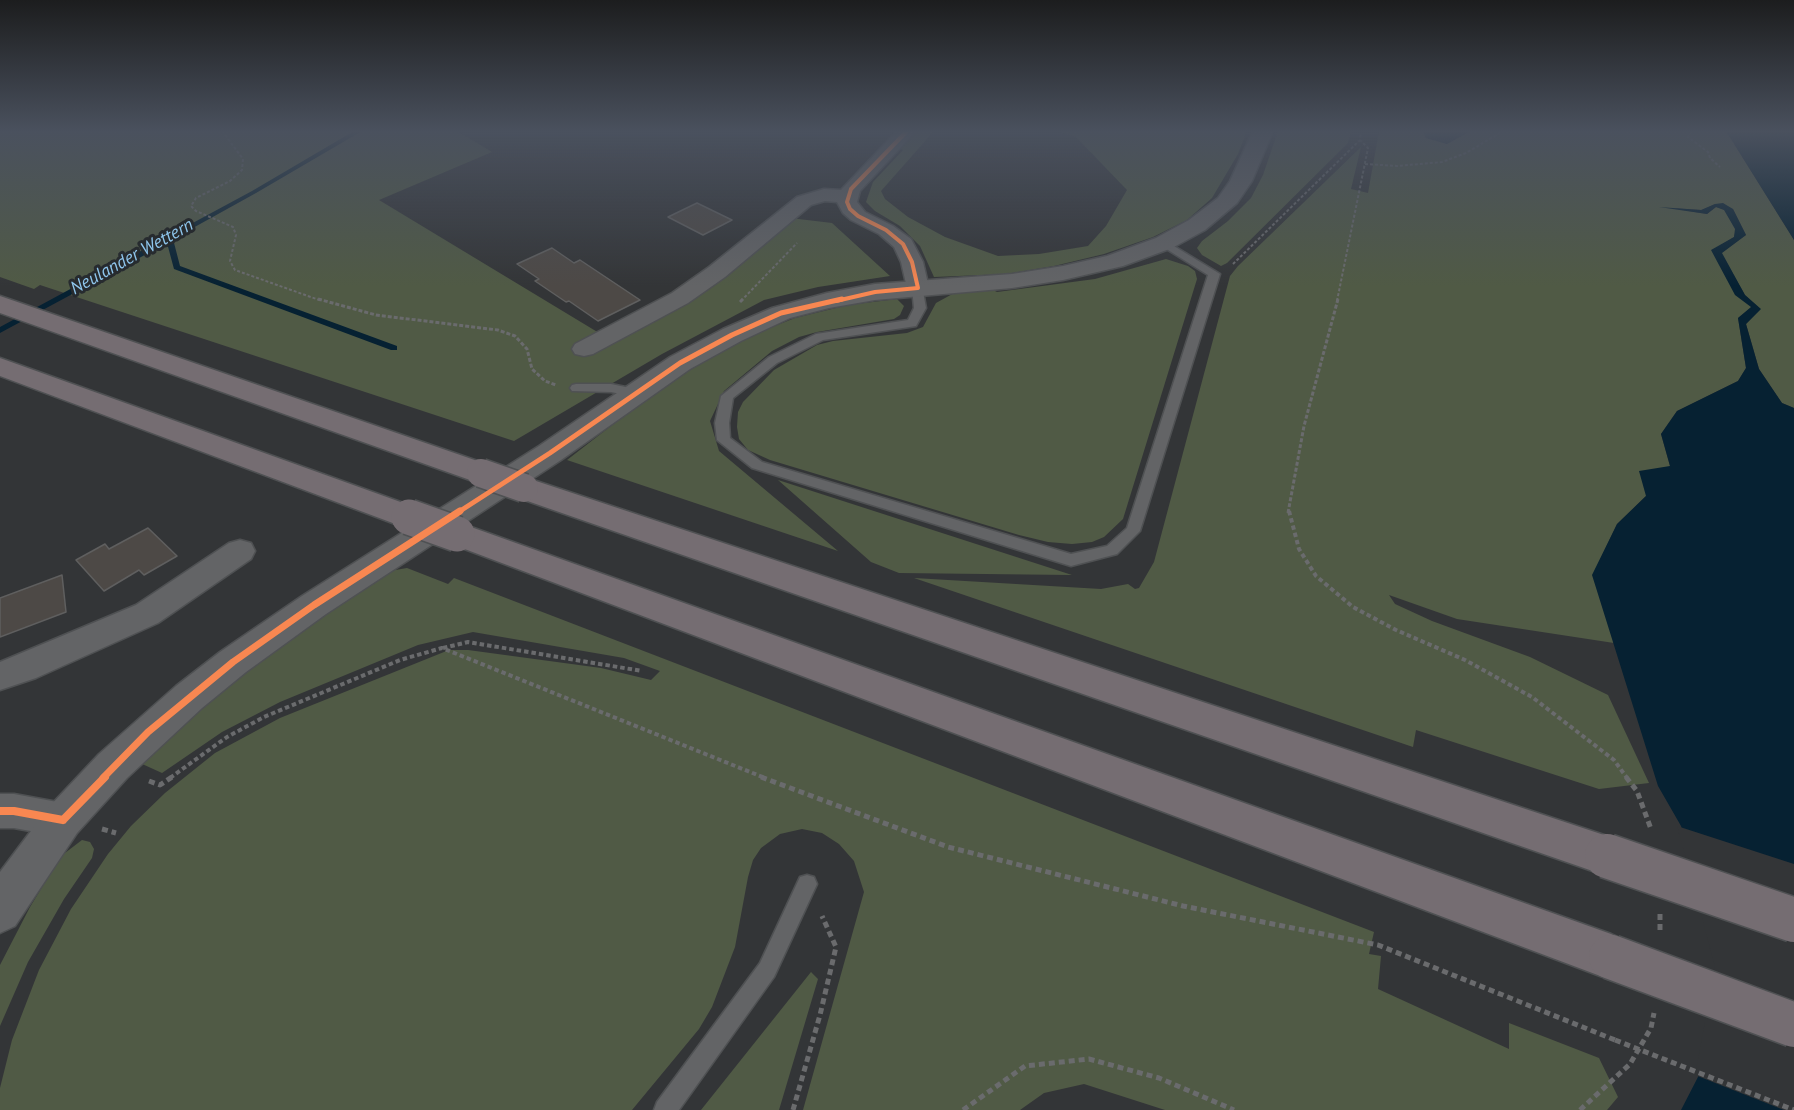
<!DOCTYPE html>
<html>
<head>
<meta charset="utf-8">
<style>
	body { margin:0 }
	canvas { display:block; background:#333537 }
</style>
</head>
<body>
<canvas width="1794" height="1110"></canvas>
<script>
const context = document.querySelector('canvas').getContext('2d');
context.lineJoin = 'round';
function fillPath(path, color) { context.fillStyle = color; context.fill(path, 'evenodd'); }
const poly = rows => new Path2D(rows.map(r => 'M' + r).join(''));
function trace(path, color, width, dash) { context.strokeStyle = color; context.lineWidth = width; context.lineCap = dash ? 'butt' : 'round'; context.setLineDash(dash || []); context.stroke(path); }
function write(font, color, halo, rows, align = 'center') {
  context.font = font + ' "PT Sans",sans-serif'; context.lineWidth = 6; context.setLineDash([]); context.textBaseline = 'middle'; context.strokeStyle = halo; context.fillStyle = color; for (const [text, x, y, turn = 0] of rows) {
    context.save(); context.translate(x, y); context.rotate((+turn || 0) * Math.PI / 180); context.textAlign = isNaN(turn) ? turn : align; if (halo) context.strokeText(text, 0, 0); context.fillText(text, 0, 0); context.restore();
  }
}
const green = poly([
	[0,131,457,131,492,152,379,200,604,336,717,272,782,217,832,223,890,276,818,287,764,300,662,354,514,441,40,285,34,289,0,277],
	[916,131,934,131,881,191,885,199,908,217,945,237,998,256,1039,254,1088,246,1106,226,1127,190,1076,137,1056,131,1247,131,1238,154,1212,198,1187,220,1153,237,1104,254,1054,266,1006,274,934,277,920,246,900,226,875,211,866,202,873,182,903,150,898,148],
	[1278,131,1351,131,1348,143,1227,263,1221,266,1202,255,1197,248,1202,241,1228,221,1251,198,1263,175],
	[1379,131,1423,131,1426,138,1447,144,1470,131,1726,131,1794,240,1794,408,1782,403,1759,369,1746,324,1760,309,1745,295,1721,253,1746,235,1733,209,1715,204,1702,210,1671,208,1707,214,1716,207,1725,210,1736,229,1734,237,1712,251,1752,307,1738,318,1746,368,1738,381,1677,411,1661,434,1670,466,1646,496,1617,524,1593,575,1614,643,1457,619,1389,595,1395,604,1432,621,1530,657,1608,695,1649,783,1599,789,1416,730,1413,747,914,578,1101,589,1128,584,1135,589,1139,588,1154,562,1230,276,1238,266,1361,147,1351,189,1368,193],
	[1166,259,1188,266,1195,271,1197,279,1123,519,1104,537,1092,542,1072,544,1048,542,1019,535,770,460,748,450,739,439,737,427,738,412,743,402,774,370,817,345,833,341,907,333,923,327,936,303,956,292,993,290,997,292,1095,279],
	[897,299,904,306,900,315,894,319,817,332,799,337,772,351,724,391,710,421,719,451,838,551,567,460,647,398,724,348,744,338,795,318,848,305],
	[778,480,1072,575,899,573,871,562],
	[407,568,448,584,454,578,1374,932,1369,954,1381,956,1378,989,1509,1049,1509,1023,1599,1058,1618,1097,1607,1110,1165,1110,1084,1084,1044,1093,1020,1110,803,1110,864,892,854,861,839,844,822,833,802,829,780,834,761,848,753,860,748,877,735,947,712,1007,699,1029,632,1110,0,1110,0,1088,12,1040,39,970,71,909,108,854,131,826,165,793,215,753,280,718,449,650,468,650,601,668,651,680,660,671,624,658,473,632,418,645,280,702,222,732,162,773,140,763,224,687,378,573],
	[82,840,90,842,94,849,92,858,64,899,28,962,0,1026,0,965,30,907,61,856],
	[811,972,818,979,779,1110,701,1110]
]);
const water = poly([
	[1423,131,1470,131,1447,144,1426,138],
	[1726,131,1794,131,1794,240],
	[1723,203,1733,209,1746,235,1722,253,1745,295,1761,309,1746,324,1759,369,1782,403,1794,408,1794,1110,1681,1110,1698,1077,1718,967,1681,826,1658,786,1592,575,1617,524,1646,496,1639,471,1670,466,1661,434,1677,411,1738,381,1746,368,1738,318,1751,307,1735,295,1711,250,1734,237,1735,229,1724,210,1716,207,1707,214,1659,207,1701,210,1715,204]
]);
const pier = poly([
	[1677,826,1794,864,1794,1110,1784,1110,1695,1075,1715,967]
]);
const stream = poly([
	[354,131,362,131,256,193,173,239,180,266,397,346,397,350,391,350,174,269,167,243,0,333,0,327,252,191,354,131]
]);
const building = poly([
	[697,203,732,220,703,235,668,217,697,203],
	[552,248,574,263,580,260,640,300,598,321,569,301,566,302,535,281,539,279,517,264,552,248],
	[148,528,177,556,144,575,139,570,104,591,76,560,105,544,109,549,148,528],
	[62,575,66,612,0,637,0,598,62,575]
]);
const pathFar3 = poly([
	[222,131,243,159,242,170,230,181,196,198,191,206,196,211,233,227,236,235,230,261,235,270,322,301],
	[1691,131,1688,137,1708,152,1710,158,1720,167],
	[1365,164,1397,166,1442,162,1466,153,1503,131],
	[1233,264,1360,140,1361,131],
	[741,301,797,243],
	[1337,301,1368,148,1360,140]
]);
const pathFar2 = poly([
	[318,299,376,315,498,330,515,336,527,349,532,369,545,381,556,385],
	[740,302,743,299],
	[1288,513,1304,426,1338,299]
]);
const pathFar1 = poly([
	[1289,511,1299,549,1316,576,1353,607,1396,630,1465,660,1532,697,1614,760,1627,778],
	[443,648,468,642,642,671],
	[170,778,227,737,264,717,400,660,442,648,765,778]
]);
const path = poly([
	[761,777,948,847,1183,906,1378,945,1615,1040],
	[1626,777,1637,791,1651,829],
	[149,781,160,785,172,777],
	[102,829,116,833],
	[1660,914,1660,934],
	[793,1110,820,1015,836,947,822,916],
	[963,1110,1025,1066,1089,1059,1159,1078,1234,1110],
	[1580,1110,1630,1064,1651,1028,1654,1013]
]);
const lane = poly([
	[1164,240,1220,274,1140,531,1117,554,1071,566,752,468,717,440,715,423,721,396,769,357,816,334,908,320,914,308,912,288,914,286,922,286,926,308,916,326,823,340,777,363,733,398,729,423,730,438,762,462,1071,554,1107,546,1127,528,1208,275,1160,245,1160,241,1164,240],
	[576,384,611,384,640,390,641,393,635,397,611,392,572,391,570,388,572,385,576,384],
	[807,875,814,877,817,884,774,977,679,1110,654,1110,657,1102,760,963,800,877,807,875]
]);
const street = poly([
	[897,131,916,131,860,191,857,202,865,212,893,226,911,239,923,262,929,288,926,293,918,295,910,293,907,288,901,262,894,247,879,234,851,220,843,213,837,202,825,201,811,205,725,277,688,303,593,354,584,356,575,354,572,349,575,344,672,293,709,267,797,197,824,189,841,190,897,131],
	[240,540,251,543,255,551,251,559,158,623,36,678,0,690,0,662,136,605,229,543,240,540],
	[0,794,14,794,63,803,76,808,82,820,76,832,63,837,14,828,0,828,0,794]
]);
const secondary = poly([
	[1253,131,1273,131,1252,181,1237,203,1205,230,1172,248,1123,266,1063,280,1012,288,875,300,829,308,790,318,741,341,690,369,561,460,326,614,246,672,202,708,127,778,77,833,15,926,0,933,0,872,49,807,99,754,176,686,220,652,302,596,539,446,670,357,723,329,772,308,827,293,875,284,1012,274,1063,266,1107,256,1156,238,1189,220,1218,198,1230,181,1253,131]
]);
const highway = poly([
	[0,296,492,466,496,473,492,480,481,483,470,480,0,313,0,296],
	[0,358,420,509,425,517,420,525,409,528,398,525,0,376,0,358],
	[524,477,1607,836,1622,842,1628,856,1622,870,1607,876,513,496,509,488,513,480,524,477],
	[457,522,1611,934,1627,941,1634,957,1627,973,1611,980,446,542,441,534,446,526,457,522]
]);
const pathBridge = poly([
	[1615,1040,1794,1110]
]);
const highwayBridgeFar2 = poly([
	[481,473,524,488]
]);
const highwayBridgeFar1 = poly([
	[409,517,457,534]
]);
const highwayBridge = poly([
	[1607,856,1794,920],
	[1611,957,1794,1025]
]);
const bus1Far3 = poly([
	[907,131,851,189,847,202,850,209,858,216,886,230,903,244,912,262,918,288],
	[836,301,875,292,918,288]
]);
const bus1Far2 = poly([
	[457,513,550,453,680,363,732,335,781,313,842,299]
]);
const bus1Far1 = poly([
	[103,778,148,732,233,662,314,605,460,511]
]);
const bus1 = poly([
	[0,811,14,811,63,820],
	[63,820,105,777]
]);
const farWaternames = [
	["Neulander Wettern",132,257,-29]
];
fillPath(green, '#505a45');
fillPath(water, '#062132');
fillPath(pier, '#333537');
fillPath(stream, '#062132');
fillPath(building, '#4d4946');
trace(building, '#5f5f5f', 1.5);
trace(lane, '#4f5153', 3);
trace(street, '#4f5153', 3);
trace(secondary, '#4f5153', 3);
trace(highway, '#4f5153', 3);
trace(pathFar3, '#6a6b6d', 2, [3, 2]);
trace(pathFar2, '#6a6b6d', 3, [4, 2]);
trace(pathFar1, '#6a6b6d', 4, [4.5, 3]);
trace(path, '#6a6b6d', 5, [6, 4]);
fillPath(lane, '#636466');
fillPath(street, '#636466');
fillPath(secondary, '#636466');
fillPath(highway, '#756d72');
trace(highwayBridgeFar2, '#4f5153', 31, []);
trace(highwayBridgeFar1, '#4f5153', 38, []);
trace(highwayBridge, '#4f5153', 47, []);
trace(pathBridge, '#6a6b6d', 5, [6, 4]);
trace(highwayBridgeFar2, '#756d72', 28);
trace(highwayBridgeFar1, '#756d72', 35);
trace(highwayBridge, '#756d72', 44);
trace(bus1Far3, '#f88751', 4);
trace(bus1Far2, '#f88751', 5);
trace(bus1Far1, '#f88751', 7);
trace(bus1, '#f88751', 8);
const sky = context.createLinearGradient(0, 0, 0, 286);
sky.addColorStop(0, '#1c1d1e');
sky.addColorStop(0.46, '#4a515e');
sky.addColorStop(1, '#4a515e00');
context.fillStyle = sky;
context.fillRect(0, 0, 1794, 286);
write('italic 18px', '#8fc6ed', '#272b2f', farWaternames);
</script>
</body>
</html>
